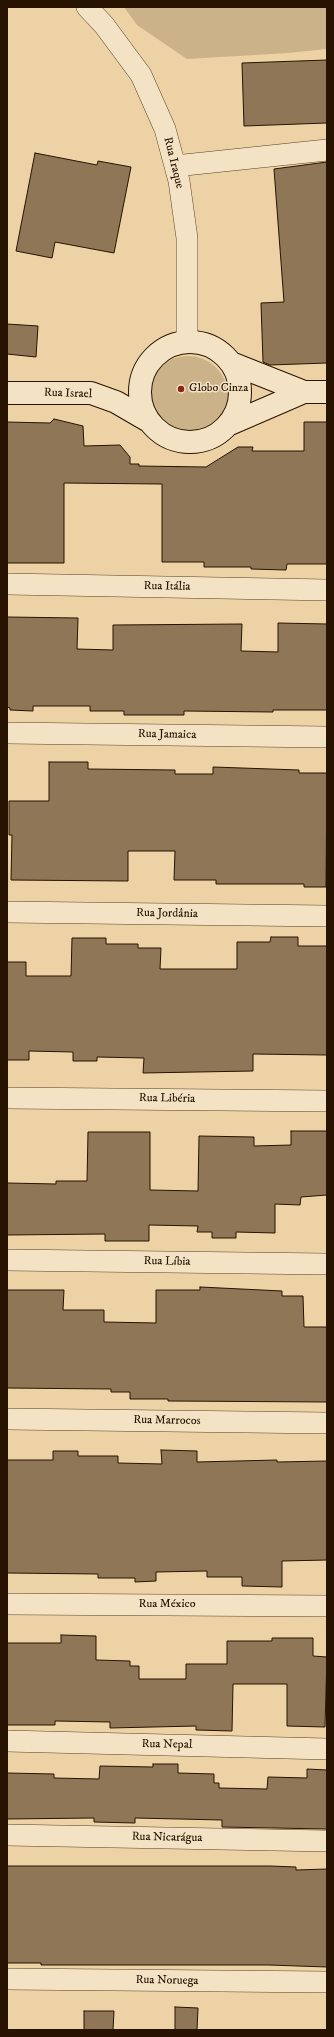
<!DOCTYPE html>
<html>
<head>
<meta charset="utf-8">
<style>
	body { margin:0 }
	#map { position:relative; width:334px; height:2037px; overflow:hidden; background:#edd2a5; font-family:"IM FELL DW Pica",serif }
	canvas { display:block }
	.frame { position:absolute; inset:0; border:8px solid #271300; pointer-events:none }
</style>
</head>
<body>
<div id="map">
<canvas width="334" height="2037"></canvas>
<div class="frame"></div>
</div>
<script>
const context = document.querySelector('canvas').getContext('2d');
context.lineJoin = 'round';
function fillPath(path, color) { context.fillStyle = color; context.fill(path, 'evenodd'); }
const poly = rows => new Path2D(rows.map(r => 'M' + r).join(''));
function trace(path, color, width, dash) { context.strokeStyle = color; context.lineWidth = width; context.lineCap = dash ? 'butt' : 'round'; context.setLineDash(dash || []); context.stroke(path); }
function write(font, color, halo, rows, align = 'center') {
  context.font = font + ' "IM FELL DW Pica",serif'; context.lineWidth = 3; context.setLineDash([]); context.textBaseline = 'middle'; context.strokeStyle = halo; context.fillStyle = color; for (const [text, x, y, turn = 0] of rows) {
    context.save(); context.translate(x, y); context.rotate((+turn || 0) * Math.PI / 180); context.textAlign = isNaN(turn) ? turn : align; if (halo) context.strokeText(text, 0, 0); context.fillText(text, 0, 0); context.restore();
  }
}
const green = poly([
	[124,7,327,7,327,49,288,53,187,59,137,25],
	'148 396a40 40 0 1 1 80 0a40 40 0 1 1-80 0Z'
]);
const building = poly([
	[327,60,327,123,244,126,242,63,327,60],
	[35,153,97,165,98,161,131,167,114,253,55,242,52,258,16,251,35,153],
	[327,162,327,363,270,365,263,362,261,303,284,302,274,169,327,162],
	[7,324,38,326,36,357,7,354,7,324],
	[54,419,83,426,84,446,120,445,130,457,130,464,139,464,139,466,206,467,238,447,253,447,252,451,304,451,304,422,327,422,327,564,287,564,286,570,251,569,251,567,204,567,204,562,162,562,162,484,64,483,64,563,7,563,7,422,50,423,54,419],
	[7,617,78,618,77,649,113,650,113,625,242,624,241,651,278,652,278,623,327,624,327,710,273,710,273,712,184,711,184,715,124,715,124,711,90,711,90,706,33,706,33,711,10,710,10,708,7,707,7,617],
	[49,762,88,762,88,769,175,770,175,774,213,774,213,767,299,770,299,773,327,773,326,887,304,887,304,884,216,884,216,880,174,880,175,851,128,851,128,881,11,880,12,835,9,835,9,801,49,801,49,762],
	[271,937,298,937,298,946,327,946,327,1055,253,1054,253,1071,197,1072,143,1073,144,1058,97,1057,97,1061,73,1061,73,1052,29,1051,29,1060,7,1060,7,962,26,962,26,976,71,976,72,938,106,938,106,944,138,944,138,948,161,948,160,969,237,969,237,942,270,942,271,937],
	[291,1131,327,1131,327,1195,301,1197,300,1205,275,1204,275,1233,236,1232,236,1238,212,1238,212,1232,197,1232,198,1226,149,1225,149,1241,105,1241,105,1234,7,1235,7,1183,56,1184,56,1181,87,1181,88,1132,150,1132,150,1190,198,1191,199,1136,254,1137,254,1146,291,1145,291,1131],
	[200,1287,282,1291,282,1296,303,1296,304,1327,327,1327,327,1402,168,1401,168,1399,130,1399,130,1392,111,1392,111,1389,7,1388,7,1290,64,1290,63,1310,104,1310,104,1322,156,1323,156,1290,200,1290,200,1287],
	[161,1450,197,1451,197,1462,277,1460,277,1462,327,1461,327,1560,282,1561,282,1587,242,1586,242,1577,207,1577,207,1571,156,1572,156,1581,135,1582,135,1578,98,1578,98,1574,7,1573,7,1460,53,1460,53,1451,78,1451,78,1456,118,1456,118,1463,162,1464,161,1450],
	[61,1635,96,1636,96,1660,130,1661,130,1666,139,1666,139,1679,186,1679,186,1664,227,1664,227,1641,272,1641,272,1638,313,1638,313,1656,327,1657,325,1727,287,1726,287,1684,233,1684,232,1731,196,1730,196,1726,110,1728,110,1722,55,1721,55,1725,7,1725,7,1643,61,1643,61,1635],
	[153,1764,178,1764,178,1773,214,1774,214,1783,219,1783,219,1788,267,1789,268,1777,307,1778,307,1769,327,1770,327,1829,222,1827,222,1820,135,1818,135,1823,94,1822,94,1818,7,1819,7,1773,54,1774,54,1778,99,1779,100,1766,153,1767,153,1764],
	[7,1866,270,1866,296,1867,296,1870,327,1869,327,1967,269,1965,41,1965,41,1963,7,1963,7,1866],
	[175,2007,198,2008,197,2030,175,2030,175,2007],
	[84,2011,114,2011,113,2030,84,2030,84,2011]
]);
const street = poly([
	[87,7,104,25,141,75,165,129,179,181,187,238,187,342],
	[175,166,327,150],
	[7,584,327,590],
	[7,733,327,737],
	[7,912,327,916],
	[7,1098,327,1101],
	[7,1260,327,1264],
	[7,1419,327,1423],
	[7,1604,327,1606],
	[7,1741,327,1749],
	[7,1835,327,1841],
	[7,1979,327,1982]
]);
const secondary = poly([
	'140 392a50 50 0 1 1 100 0a50 50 0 1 1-100 0Z',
	[231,363,304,392,327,392],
	[7,393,91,393,116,402,147,420],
	[230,424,304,392]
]);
const markers = [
	[181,389,4,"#8f2418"]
];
const streetNames = [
	["Rua Iraque",173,163,76],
	["Rua Israel",68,394,2],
	["Rua Itália",167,587,1],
	["Rua Jamaica",167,735,1],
	["Rua Jordânia",167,914,1],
	["Rua Libéria",167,1099,1],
	["Rua Líbia",167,1262,1],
	["Rua Marrocos",167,1421,1],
	["Rua México",167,1605],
	["Rua Nepal",167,1745,1],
	["Rua Nicarágua",167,1838,1],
	["Rua Noruega",167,1981,1]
];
const poiNames = [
	["Globo Cinza",189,389]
];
fillPath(green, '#cbb289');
fillPath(building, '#8e7656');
trace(building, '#271300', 1);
trace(street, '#584329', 22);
trace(secondary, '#271300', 24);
trace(street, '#f3e2c4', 21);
trace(secondary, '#f3e2c4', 22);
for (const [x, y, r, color] of markers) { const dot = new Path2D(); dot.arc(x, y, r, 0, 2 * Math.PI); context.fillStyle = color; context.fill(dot); trace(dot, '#f3e2c4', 1.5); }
write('12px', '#271300', '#f3e2c4', streetNames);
write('12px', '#271300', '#f3e2c4', poiNames, 'left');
</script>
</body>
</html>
